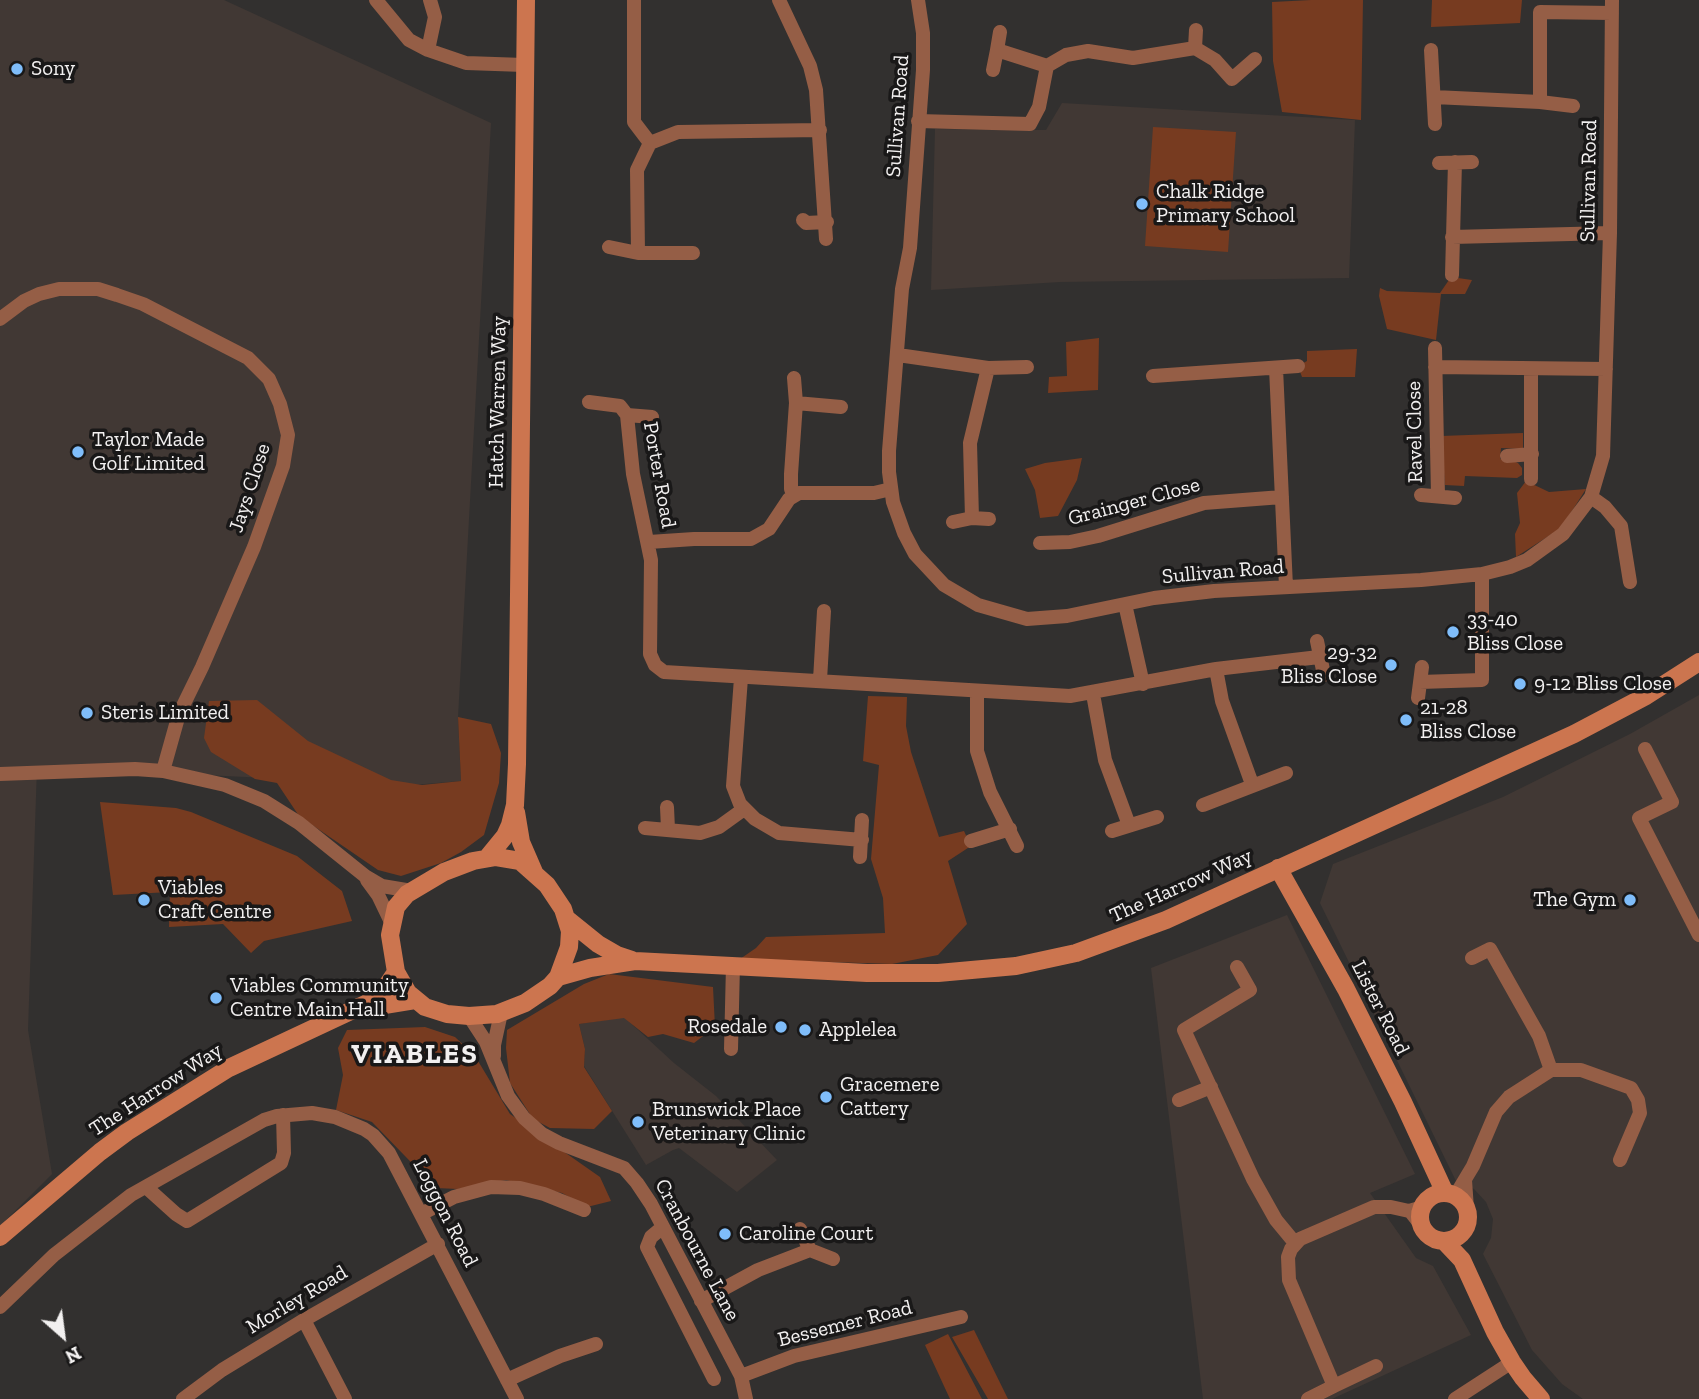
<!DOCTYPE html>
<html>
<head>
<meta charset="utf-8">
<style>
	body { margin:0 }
	#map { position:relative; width:1699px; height:1399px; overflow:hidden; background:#32302f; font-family:"Zilla Slab",serif }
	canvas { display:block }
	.north { position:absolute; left:28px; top:1301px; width:70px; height:70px; -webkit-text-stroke:5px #191818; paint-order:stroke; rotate:152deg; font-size:19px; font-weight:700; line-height:28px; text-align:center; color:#f2f0f0 }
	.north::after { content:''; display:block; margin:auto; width:24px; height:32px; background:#f2f0f0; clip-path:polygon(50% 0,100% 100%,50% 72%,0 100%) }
</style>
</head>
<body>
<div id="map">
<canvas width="1699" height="1399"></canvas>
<div class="north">N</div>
</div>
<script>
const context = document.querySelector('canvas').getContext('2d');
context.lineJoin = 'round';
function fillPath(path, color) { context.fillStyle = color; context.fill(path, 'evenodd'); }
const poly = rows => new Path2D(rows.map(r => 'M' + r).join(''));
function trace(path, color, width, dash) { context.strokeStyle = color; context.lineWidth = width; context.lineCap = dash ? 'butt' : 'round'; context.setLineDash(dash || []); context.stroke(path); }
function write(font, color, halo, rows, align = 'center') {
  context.font = font + ' "Zilla Slab",serif'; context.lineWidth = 7; context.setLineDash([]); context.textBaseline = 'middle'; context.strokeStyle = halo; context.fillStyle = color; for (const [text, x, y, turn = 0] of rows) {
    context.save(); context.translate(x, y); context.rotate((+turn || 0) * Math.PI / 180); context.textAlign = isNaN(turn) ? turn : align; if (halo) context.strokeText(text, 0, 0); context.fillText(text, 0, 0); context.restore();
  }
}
const built = poly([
	[0,0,224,0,491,123,458,717,461,781,413,785,37,767,28,1030,52,1174,0,1226],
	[1062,103,1355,120,1349,278,1060,282,931,290,935,129,1046,130],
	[1699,695,1699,1399,1583,1399,1562,1384,1532,1350,1483,1254,1491,1238,1493,1219,1486,1202,1474,1189,1456,1181,1320,903,1333,864,1503,797,1630,734],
	[1287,915,1415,1174,1370,1193,1416,1258,1433,1266,1471,1335,1332,1399,1203,1399,1151,968],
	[624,1017,674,1063,716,1096,777,1160,737,1192,679,1148,673,1150,646,1165,584,1066,585,1049,579,1024]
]);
const green = poly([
	[1311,0,1363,0,1361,120,1282,112,1273,61,1272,2],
	[1432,0,1522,0,1520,23,1431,27],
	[1153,127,1236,132,1228,252,1145,246],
	[1451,277,1472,280,1465,294,1441,294,1436,340,1387,329,1379,296,1380,288,1387,291,1440,293],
	[1099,338,1098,390,1048,393,1049,377,1067,376,1066,342],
	[1357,349,1355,377,1302,377,1298,366,1307,361,1307,351],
	[1523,433,1523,449,1501,448,1500,459,1511,460,1518,463,1522,468,1522,475,1517,478,1465,476,1464,486,1445,485,1441,436],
	[1082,458,1077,480,1058,516,1040,518,1035,490,1025,469,1045,463],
	[1526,481,1549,492,1586,489,1561,528,1516,557,1515,534,1520,523,1517,493],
	[868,696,907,697,906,726,911,752,939,837,964,831,971,846,948,861,967,924,938,955,892,964,740,959,756,948,766,937,885,933,883,898,871,859,879,765,863,761],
	[257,700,308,741,391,780,422,785,461,781,458,717,491,724,501,753,499,783,484,835,461,852,441,863,401,876,378,870,299,816,277,783,255,779,211,752,204,738,209,701],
	[100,802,176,808,191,812,297,856,342,891,352,921,264,941,251,953,223,924,169,927,170,892,113,895],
	[609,974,713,987,715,1027,694,1043,663,1034,648,1037,624,1018,579,1024,585,1049,584,1067,612,1111,594,1129,550,1128,533,1119,510,1083,506,1048,507,1030,584,984],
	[425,1027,455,1037,475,1056,510,1114,600,1177,611,1201,587,1207,562,1193,506,1180,458,1189,436,1188,372,1122,336,1110,343,1075,338,1048,347,1030],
	[974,1330,1008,1399,988,1399,952,1337],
	[948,1334,982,1399,950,1399,925,1345]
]);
const street = poly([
	[376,0,409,40,428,50,466,63,524,65],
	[634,0,634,122,650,143],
	[779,0,810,66,816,90,826,239],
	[918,0,923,33,923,70,910,248,902,289,889,451,889,472,893,502,904,533,915,554,944,585,978,605,1027,619,1067,616,1154,598,1214,591,1421,580,1482,574,1510,567,1527,560,1563,534,1591,497,1603,456,1610,233,1612,0],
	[1195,48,1196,30],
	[428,50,435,17,430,0],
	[997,50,1000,32],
	[1431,50,1435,124],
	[993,70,997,50,1047,66],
	[1434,97,1540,102,1540,12,1612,13],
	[1540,102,1573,106],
	[918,121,1030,124,1039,107,1047,66,1066,55,1088,51,1133,58,1195,48,1215,60,1232,79,1255,59],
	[1439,163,1472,162],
	[803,220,806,223,827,222],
	[1452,237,1610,233],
	[609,247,638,253],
	[693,253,638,253,637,170,650,143,678,132,820,130],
	[1452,275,1455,162],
	[0,319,24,301,39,294,59,289,98,289,117,295,143,304,248,358,269,379,280,404,288,435,283,466,254,547,202,667,179,714,163,771],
	[1435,348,1438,496],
	[898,355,988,368,970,443,972,518,953,522],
	[1435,367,1606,369],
	[988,368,1027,367],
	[1276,368,1286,587],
	[1531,369,1531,479],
	[1153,376,1298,366],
	[794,378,796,403,791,474,791,489,794,495],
	[589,402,620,406,627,415],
	[796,403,841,407],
	[652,417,627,415,633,474,651,560,650,654,655,665,664,672,1070,696,1216,669,1319,657],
	[1507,456,1532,454],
	[1421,495,1455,498],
	[1591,497,1605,507,1621,526,1630,582],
	[972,518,989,519],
	[649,542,694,539,751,539,769,529,789,499,799,493,874,493,891,489],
	[1040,543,1070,542,1098,536,1204,503,1282,497],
	[1125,604,1143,684],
	[1317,641,1324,675],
	[1216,669,1222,701,1252,784],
	[741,678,733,786,740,804,755,819,779,833,862,840],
	[820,680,824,611],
	[1420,682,1482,680,1482,574],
	[977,691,977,751,990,792,1017,846],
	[1093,694,1105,760,1129,825],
	[1418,698,1422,667],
	[1645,749,1672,802,1639,818,1699,935],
	[0,774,135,769,163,771,225,785,264,801,299,823,365,876,382,886,412,891],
	[1203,805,1286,773],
	[667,807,668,829],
	[645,828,700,833,719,827,744,809],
	[1112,831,1157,817],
	[971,841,1010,829],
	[860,857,862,820],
	[367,880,378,895,391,922],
	[1472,958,1490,949,1539,1036,1551,1070],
	[1237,967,1250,990,1184,1030,1253,1179,1276,1220,1295,1243],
	[469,1016,486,1042,508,1096,524,1118,542,1134,559,1143,624,1168,637,1183,651,1204,741,1376,746,1399],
	[731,1049,733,965],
	[494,1056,494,1045,501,1013],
	[1179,1100,1211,1087],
	[1465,1180,1467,1209],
	[146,1187,176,1214,187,1221,281,1163,284,1153,283,1115],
	[1455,1196,1473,1166,1496,1112,1509,1097,1551,1070,1581,1070,1631,1088,1638,1100,1640,1113,1620,1160],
	[1410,1211,1421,1225],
	[423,1213,454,1197,491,1187,520,1188,544,1194,584,1210],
	[663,1227,651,1237,647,1247,714,1379],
	[800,1229,810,1250,833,1259],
	[701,1301,758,1270,810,1250],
	[0,1307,54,1255,131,1195,264,1120,277,1116,312,1113,335,1117,364,1129,373,1135,389,1153,517,1399],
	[304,1320,345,1399],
	[741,1376,794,1356,961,1317],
	[507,1380,560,1356,596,1344],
	[1334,1386,1376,1366],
	[183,1399,222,1370,304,1320,438,1244],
	[1308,1399,1334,1386,1289,1280,1288,1257,1291,1249,1300,1239,1374,1207,1391,1207,1409,1211,1423,1207],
	[1455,1399,1512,1362]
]);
const secondary = poly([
	[516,812,521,842,534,872],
	[496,857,520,861,547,885,563,909,570,931,569,947,558,977,550,986,525,1003,497,1014,469,1016,447,1014,425,1007,408,993,396,972,390,935,396,907,407,894,444,872,473,861,496,857],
	[487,858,505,836,510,825,515,805,517,764,526,0],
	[1278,868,1346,989,1403,1102,1445,1193],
	[567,919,598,944,617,955,632,960],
	[558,977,590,968,635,961,867,973,938,973,1016,966,1076,953,1166,920,1574,734,1646,696,1699,662],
	[366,1008,415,1000],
	'1420 1217a24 24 0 1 1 48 0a24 24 0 1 1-48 0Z',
	[0,1237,100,1152,127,1132,229,1068,372,1001,382,993,396,972],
	[1444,1241,1462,1260,1495,1332,1512,1362,1523,1378,1541,1399]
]);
const markers = [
	[17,69,7,"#7fbdfa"],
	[1142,204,7,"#7fbdfa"],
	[78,452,7,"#7fbdfa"],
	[1453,632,7,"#7fbdfa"],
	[1391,665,7,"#7fbdfa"],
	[1520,684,7,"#7fbdfa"],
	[87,713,7,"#7fbdfa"],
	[1406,720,7,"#7fbdfa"],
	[144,900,7,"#7fbdfa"],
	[1630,900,7,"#7fbdfa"],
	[216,998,7,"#7fbdfa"],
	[781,1027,7,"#7fbdfa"],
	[805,1030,7,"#7fbdfa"],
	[826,1097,7,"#7fbdfa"],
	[638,1122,7,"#7fbdfa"],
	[725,1234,7,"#7fbdfa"]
];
const poiNames = [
	["Sony",31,69],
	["Chalk Ridge",1156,192],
	["Primary School",1156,216],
	["Taylor Made",92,440],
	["Golf Limited",92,464],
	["33-40",1467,620],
	["Bliss Close",1467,644],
	["29-32",1377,653,"right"],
	["Bliss Close",1377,677,"right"],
	["9-12 Bliss Close",1534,684],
	["21-28",1420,708],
	["Bliss Close",1420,732],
	["Steris Limited",101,713],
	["Viables",158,888],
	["Craft Centre",158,912],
	["The Gym",1616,900,"right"],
	["Viables Community",230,986],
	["Centre Main Hall",230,1010],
	["Rosedale",767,1027,"right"],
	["Applelea",819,1030],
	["Gracemere",840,1085],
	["Cattery",840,1109],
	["Brunswick Place",652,1110],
	["Veterinary Clinic",652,1134],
	["Caroline Court",739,1234]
];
const streetNames = [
	["Sullivan Road",898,116,-86],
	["Sullivan Road",1589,181,-89],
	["Hatch Warren Way",498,402,-89],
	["Ravel Close",1415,432,-91],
	["Porter Road",659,475,80],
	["Jays Close",250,488,-72],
	["Grainger Close",1134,502,-15],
	["Sullivan Road",1223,572,-5],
	["The Harrow Way",1181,886,-24],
	["Lister Road",1380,1008,63],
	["The Harrow Way",156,1090,-33],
	["Loggon Road",445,1213,63],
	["Cranbourne Lane",697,1250,62],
	["Morley Road",297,1300,-31],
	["Bessemer Road",845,1324,-14]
];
const districtNames = [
	["VIABLES",415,1055]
];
fillPath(built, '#413834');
fillPath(green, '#773b20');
trace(street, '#955e46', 14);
trace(secondary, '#cc754f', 18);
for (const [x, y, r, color] of markers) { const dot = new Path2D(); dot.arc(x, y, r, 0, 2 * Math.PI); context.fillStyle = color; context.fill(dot); trace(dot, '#191818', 2.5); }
write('21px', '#f2f0f0', '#191818', poiNames, 'left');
write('21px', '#f2f0f0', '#191818', streetNames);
context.letterSpacing = '2px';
write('bold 28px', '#f2f0f0', '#191818', districtNames);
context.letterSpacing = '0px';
</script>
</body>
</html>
